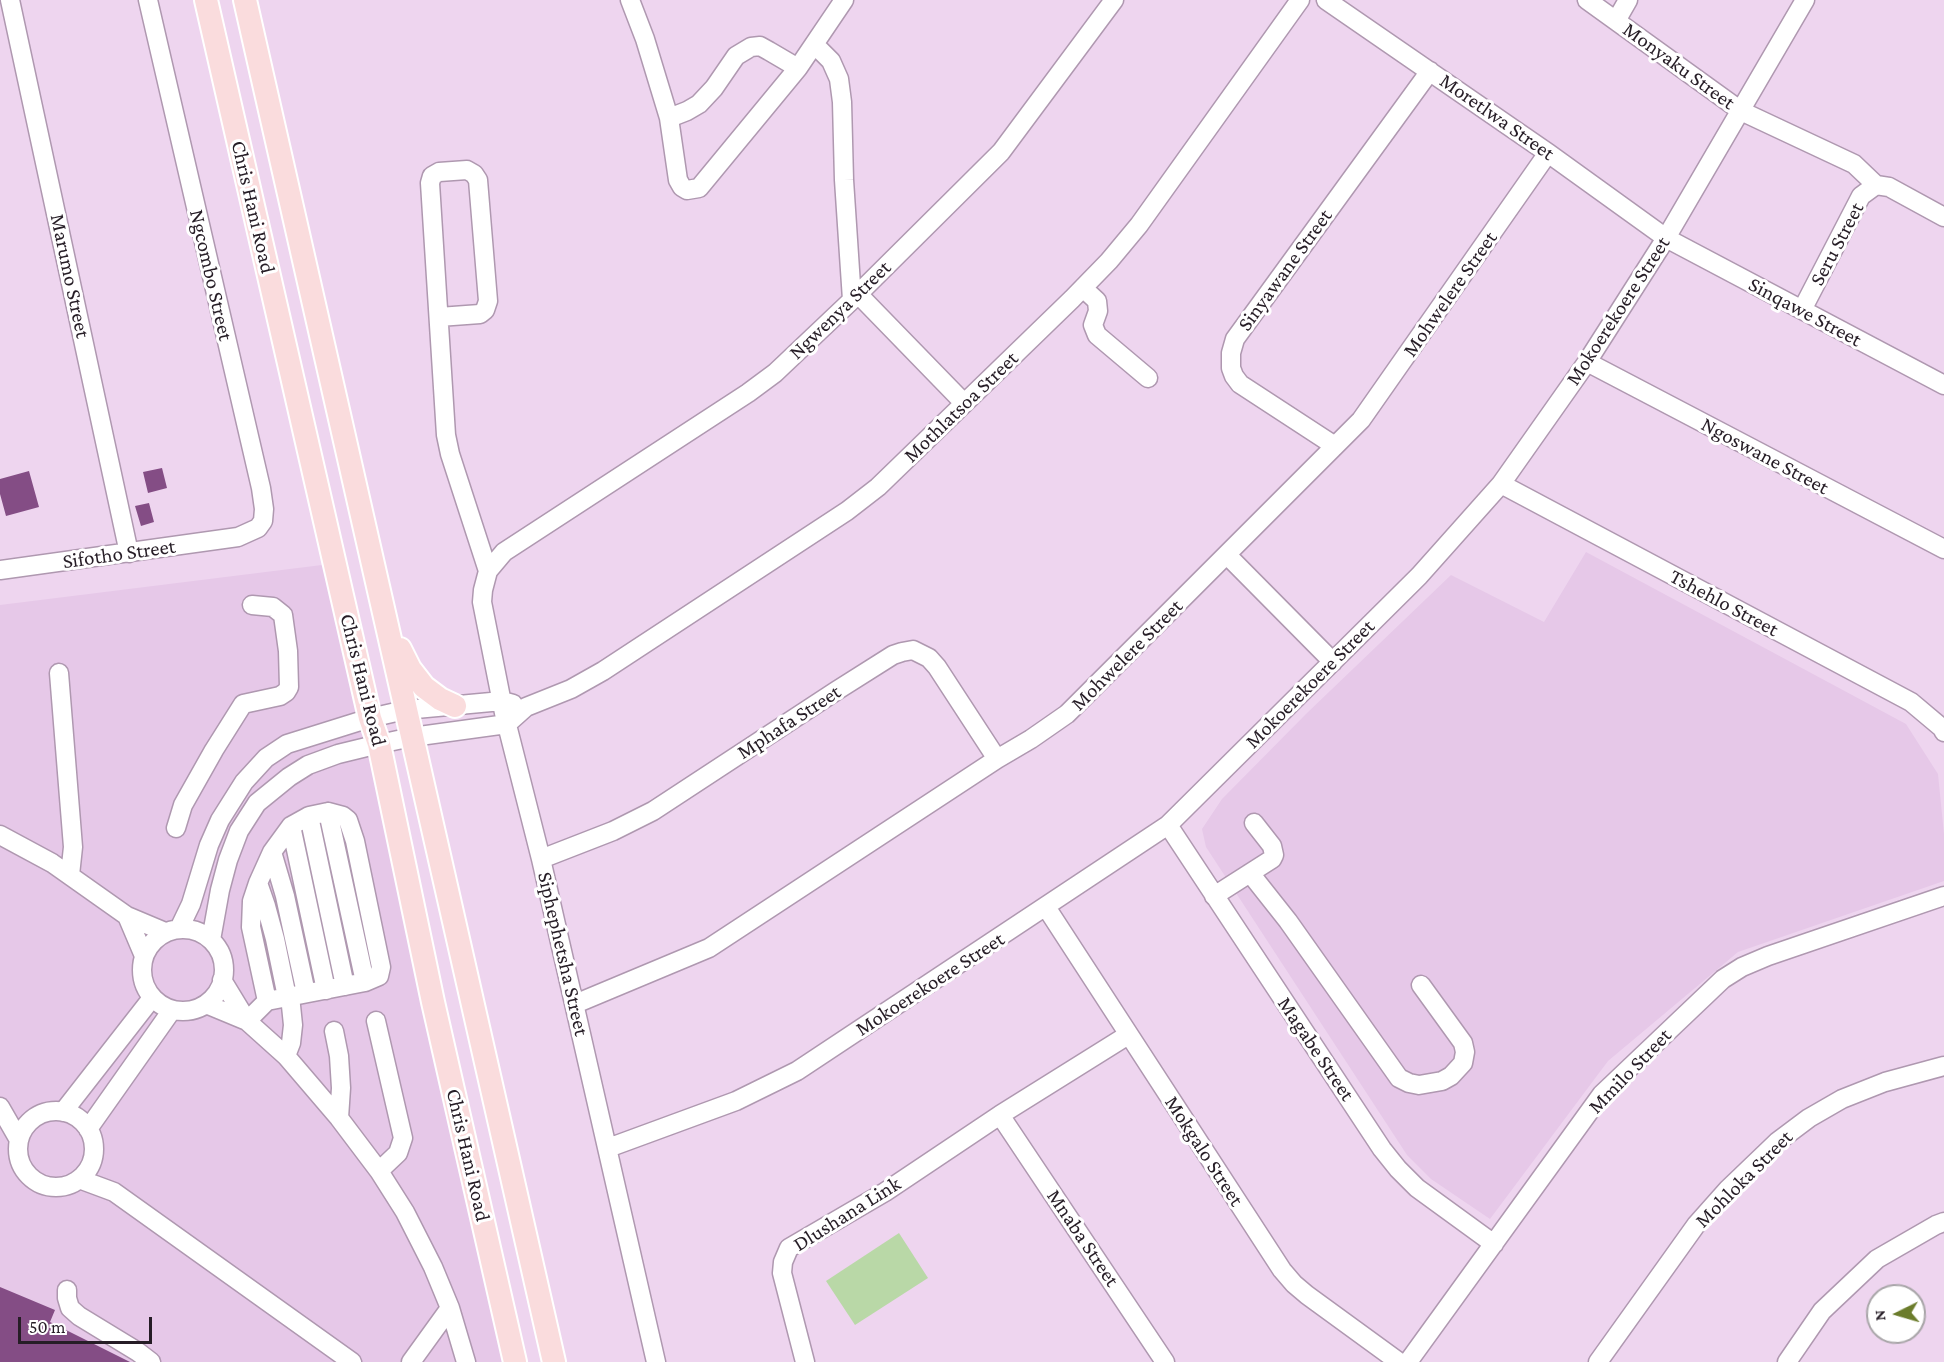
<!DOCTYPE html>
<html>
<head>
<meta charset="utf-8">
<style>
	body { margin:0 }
	#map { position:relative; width:1944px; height:1362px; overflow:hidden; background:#eed5ef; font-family:"Crimson Pro",serif }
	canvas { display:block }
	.north { position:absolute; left:1866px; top:1284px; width:60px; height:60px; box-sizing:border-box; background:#fff; border:2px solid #a8a5a8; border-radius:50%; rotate:265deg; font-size:16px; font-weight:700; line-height:24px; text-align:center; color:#261d26 }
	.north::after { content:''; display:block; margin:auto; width:21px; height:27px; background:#6b7c2b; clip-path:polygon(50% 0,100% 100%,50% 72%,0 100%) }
	.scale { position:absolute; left:18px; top:1317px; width:134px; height:27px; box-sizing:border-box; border:3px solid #261d26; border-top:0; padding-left:8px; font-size:18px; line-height:21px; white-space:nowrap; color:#261d26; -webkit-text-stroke:4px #fff; paint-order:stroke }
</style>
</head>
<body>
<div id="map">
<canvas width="1944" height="1362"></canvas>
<div class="north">N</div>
<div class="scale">50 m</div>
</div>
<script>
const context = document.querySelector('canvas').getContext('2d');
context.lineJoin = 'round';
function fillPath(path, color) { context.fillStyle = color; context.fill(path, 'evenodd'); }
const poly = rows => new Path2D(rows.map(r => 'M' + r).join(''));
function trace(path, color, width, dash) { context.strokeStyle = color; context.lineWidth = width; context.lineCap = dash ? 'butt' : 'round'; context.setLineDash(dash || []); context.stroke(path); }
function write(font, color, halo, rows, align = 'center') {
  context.font = font + ' "Crimson Pro",serif'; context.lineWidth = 6; context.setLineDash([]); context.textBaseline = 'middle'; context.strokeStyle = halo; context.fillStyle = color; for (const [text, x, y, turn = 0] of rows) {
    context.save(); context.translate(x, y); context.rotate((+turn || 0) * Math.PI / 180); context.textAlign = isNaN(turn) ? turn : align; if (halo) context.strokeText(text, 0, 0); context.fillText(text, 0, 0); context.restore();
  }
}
const built = poly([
	[1586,552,1906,724,1938,774,1944,834,1944,881,1738,952,1608,1061,1490,1219,1431,1179,1407,1155,1206,847,1202,829,1222,799,1307,713,1451,575,1544,622],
	[330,564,512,1362,0,1362,0,605]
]);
const green = poly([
	[899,1233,928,1278,855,1325,826,1281]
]);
const building = poly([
	[162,468,167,488,148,493,143,472],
	[29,471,39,507,6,516,0,494,0,479],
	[149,503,154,522,141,526,135,506],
	[0,1287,55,1310,50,1322,130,1362,0,1362]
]);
const minor = poly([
	[10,0,129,553],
	[630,0,645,39,669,118,687,111,699,104,714,88,736,56,751,47,760,46,769,51,798,68,844,0],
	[1326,0,1548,153,1666,238,1944,385],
	[1587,0,1741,111,1854,164,1876,185],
	[1616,21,1628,0],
	[814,44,831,61,839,79,842,102,844,180,852,300],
	[669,118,678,180,682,187,687,190,699,188,798,68],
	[1083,288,1097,301,1098,311,1093,325,1097,335,1148,378],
	[858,294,964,403],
	[1802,310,1861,196,1876,185,1889,187,1944,217],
	[439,317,480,314,485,310,488,301,478,180,474,174,467,170,439,172,432,176,430,183,446,435,450,454,488,571],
	[1587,362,1944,549],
	[1335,446,1240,384,1234,376,1231,368,1231,353,1235,339,1430,71],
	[1501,484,1911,702,1942,728,1944,732],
	[1227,555,1333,662],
	[0,570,238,537,258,528,263,521,264,509,261,488,148,0],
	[59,673,73,847,70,875],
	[328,812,365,982],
	[309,816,345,986],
	[1168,825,1382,1149,1398,1169,1417,1188,1494,1244],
	[291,826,326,990],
	[176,828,183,805,214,750,243,704,280,696,286,692,289,687,288,651,283,615,273,607,252,605],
	[0,835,52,863,127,916,165,932],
	[272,852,285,896,306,993],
	[541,859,613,831,653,811,836,691,893,655,902,652,913,650,929,658,937,667,997,759],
	[1250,873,1288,921,1399,1078,1409,1083,1419,1085,1442,1081,1451,1076,1463,1063,1465,1052,1463,1043,1421,985],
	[258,883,266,906,275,939,287,997],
	[1214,896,1272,859,1274,855,1272,846,1254,823],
	[1046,907,1282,1270,1294,1284,1307,1295,1399,1362],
	[127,916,144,956],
	[179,929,191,904,209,845,220,820,244,782,266,758,287,744,370,718,405,710,502,701,513,704],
	'142 970a41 41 0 1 1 82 0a41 41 0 1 1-82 0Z',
	[211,940,220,890,228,860,239,831,257,803,289,777,308,765,338,754,379,744,412,737,507,724,526,707,571,689,603,671,847,511,878,487,1072,299,1109,261,1139,225,1300,0],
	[222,980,247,1021,286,1056,339,1118,379,1171,405,1212,433,1267,450,1308,466,1362],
	[206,1004,247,1021],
	[575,1004,709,948,997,759,1031,739,1067,714,1361,420,1548,153],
	[247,1021,267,1001,365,982,379,976,381,967,355,841,348,820,343,816,328,812,309,816,291,826,272,852,258,883,252,901,251,927,267,1001],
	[376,1021,403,1138,398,1153,379,1171],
	[334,1031,339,1056,341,1088,339,1118],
	[286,1056,291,1043,293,1025,290,996],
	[0,1107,19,1140],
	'18 1149a38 38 0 1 1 76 0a38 38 0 1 1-76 0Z',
	[63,1112,152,998],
	[1000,1115,1165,1362],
	[88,1129,172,1010],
	[608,1148,736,1101,797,1071,1168,825,1419,576,1501,484,1587,362,1666,238,1805,0],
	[79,1179,114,1192,352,1362],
	[67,1290,67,1298,70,1308,79,1316,138,1352,151,1362],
	[411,1362,450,1308],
	[656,1362,541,859,504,713,482,602,483,590,488,571,504,552,748,393,775,373,852,300,1001,152,1114,0],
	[805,1362,782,1273,783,1262,789,1248,885,1192,1000,1115,1128,1035],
	[1408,1362,1602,1094,1723,979,1742,967,1768,956,1944,896],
	[1598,1362,1696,1225,1728,1189,1777,1142,1809,1118,1842,1099,1885,1082,1944,1066],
	[1787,1362,1822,1311,1877,1259,1936,1225,1944,1222]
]);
const major = poly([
	[206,0,370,718,379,744,433,1002,515,1362],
	[245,0,554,1362],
	[400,649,410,669,424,687,440,699,455,706]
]);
const streetNames = [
	["Monyaku Street",1679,66,36],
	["Moretlwa Street",1497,117,35],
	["Chris Hani Road",253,207,77],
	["Seru Street",1837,244,-62],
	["Sinyawane Street",1285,270,-54],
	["Ngcombo Street",211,275,77],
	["Marumo Street",70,276,78],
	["Mohwelere Street",1450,294,-55],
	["Ngwenya Street",840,310,-44],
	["Mokoerekoere Street",1618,311,-57],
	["Sinqawe Street",1805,312,28],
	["Mothlatsoa Street",961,407,-44],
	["Ngoswane Street",1765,456,28],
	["Sifotho Street",119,554,-8],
	["Tshehlo Street",1724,603,28],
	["Mohwelere Street",1127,655,-45],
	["Chris Hani Road",363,680,76],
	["Mokoerekoere Street",1310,684,-45],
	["Mphafa Street",789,722,-33],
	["Siphephetsha Street",563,954,77],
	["Mokoerekoere Street",930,984,-33],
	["Magabe Street",1316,1049,56],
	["Mmilo Street",1630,1071,-46],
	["Mokgalo Street",1204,1151,57],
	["Chris Hani Road",468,1155,77],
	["Mohloka Street",1744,1179,-45],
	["Dlushana Link",847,1214,-32],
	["Mnaba Street",1083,1238,56]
];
fillPath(built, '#e6c8e8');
fillPath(green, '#b9d8a7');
fillPath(building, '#844d85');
trace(minor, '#af98b0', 21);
trace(major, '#fff', 26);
trace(minor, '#fff', 18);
trace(major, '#fadcdd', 22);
write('21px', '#261d26', '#fff', streetNames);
</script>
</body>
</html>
